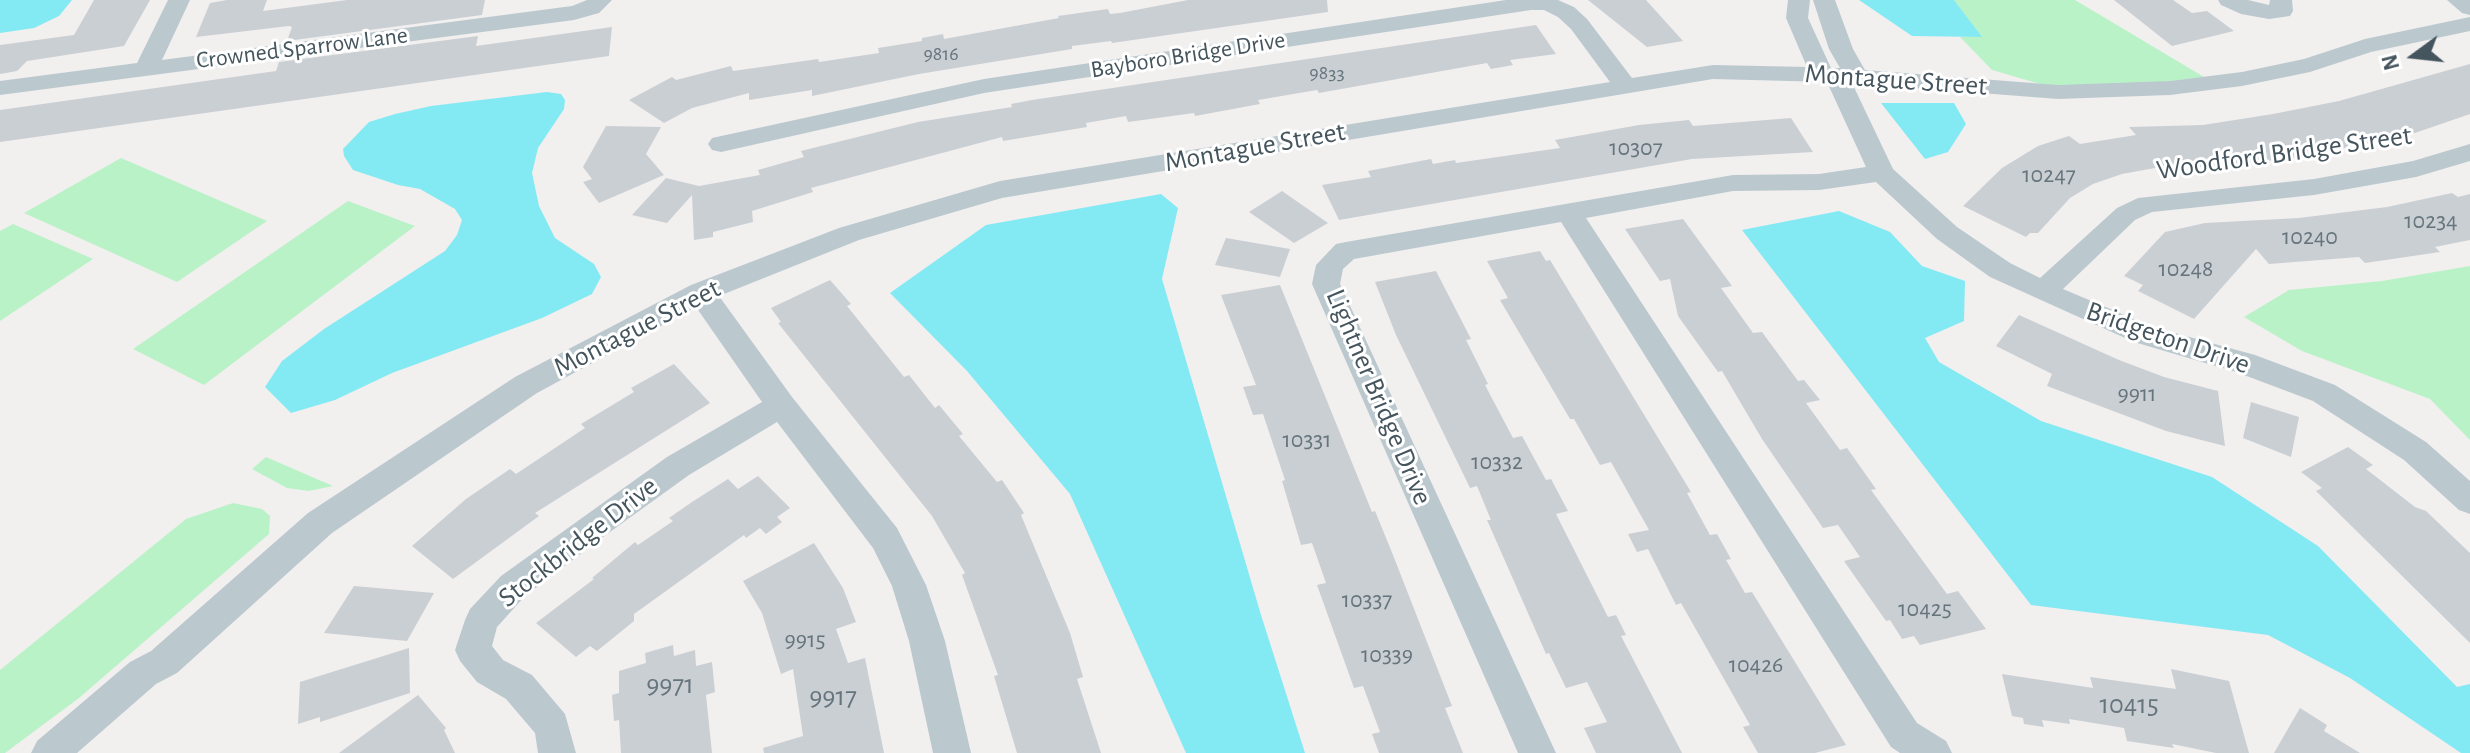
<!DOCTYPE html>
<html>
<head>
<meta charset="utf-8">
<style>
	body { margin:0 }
	#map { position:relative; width:2470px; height:753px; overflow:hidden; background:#f2efef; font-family:"Alegreya Sans",sans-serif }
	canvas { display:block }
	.north { position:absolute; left:2374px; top:16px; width:80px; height:80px; -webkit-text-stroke:6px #fff; paint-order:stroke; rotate:255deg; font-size:22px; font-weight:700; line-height:32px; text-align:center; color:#45555e }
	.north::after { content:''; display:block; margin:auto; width:28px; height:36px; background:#45555e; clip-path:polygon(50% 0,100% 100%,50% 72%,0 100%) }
</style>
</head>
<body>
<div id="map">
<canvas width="2470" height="753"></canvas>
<div class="north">N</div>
</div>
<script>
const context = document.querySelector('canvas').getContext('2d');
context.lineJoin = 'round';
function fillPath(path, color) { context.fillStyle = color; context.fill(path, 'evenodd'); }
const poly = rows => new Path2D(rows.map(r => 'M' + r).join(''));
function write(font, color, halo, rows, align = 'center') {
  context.font = font + ' "Alegreya Sans",sans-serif'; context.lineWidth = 6; context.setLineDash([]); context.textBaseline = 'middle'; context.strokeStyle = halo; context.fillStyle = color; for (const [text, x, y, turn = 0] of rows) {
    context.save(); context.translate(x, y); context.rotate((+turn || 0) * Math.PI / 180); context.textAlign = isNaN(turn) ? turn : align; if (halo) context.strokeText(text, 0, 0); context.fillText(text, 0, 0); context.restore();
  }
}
const green = poly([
	[1954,0,2075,0,2204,77,2164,82,2056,86,2040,84,1999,72,1992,70,1960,37,1981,37],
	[121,158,267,221,177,282,24,213],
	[348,201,415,226,204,385,133,349],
	[13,224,93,259,0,321,0,231],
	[2470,266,2470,440,2430,399,2302,351,2244,317,2289,290,2382,281],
	[266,457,333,486,309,491,287,488,252,469],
	[233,503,262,509,270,516,269,534,79,698,5,753,0,753,0,670,186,519]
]);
const water = poly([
	[0,0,72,0,59,16,34,28,0,33],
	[1859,0,1954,0,1982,37,1912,36],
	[547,92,561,94,565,100,564,109,538,148,532,173,539,206,555,238,594,264,601,277,592,294,542,318,392,373,335,400,291,413,265,387,282,361,324,329,445,251,457,235,462,220,455,209,420,189,398,185,353,170,344,156,343,149,369,122,395,114,431,106],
	[1881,103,1954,103,1966,124,1948,152,1925,159],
	[1161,194,1178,208,1162,279,1261,615,1305,753,1186,753,1070,494,967,371,890,293,986,225],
	[1839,211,1890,232,1922,266,1965,281,1964,321,1925,338,1939,362,2041,421,2212,477,2318,546,2457,687,2470,684,2470,753,2461,753,2350,678,2268,635,2031,605,1742,230]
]);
const building = poly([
	[94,0,150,0,124,46,27,61,17,71,0,74,0,45,74,35],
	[227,0,267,0,263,11,347,0,485,0,482,15,287,41,292,27,289,26,196,37,210,3],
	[1188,0,1327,0,1328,12,1112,43,1111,41,1072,46,1072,49,919,74,812,96,812,90,749,100,749,93,692,108,664,123,629,100,672,77,676,80,731,66,733,71,818,59,819,62,879,53,878,48,922,41,922,38,943,34,944,39,1059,18,1058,16,1108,9,1110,14,1120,13],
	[1588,0,1646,0,1683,41,1647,47],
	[2114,0,2173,0,2192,13,2207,11,2234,31,2172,46],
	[1536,25,1556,54,1510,60,1513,65,1491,69,1487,63,1319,93,1317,90,1258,100,1260,104,1195,116,1194,113,1128,122,1126,116,1086,123,1087,127,1003,141,1002,137,811,188,813,192,752,211,753,222,713,232,713,237,694,240,692,195,667,223,632,215,666,178,699,186,760,175,758,170,804,157,801,151,918,122,1012,107,1011,104,1032,100],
	[612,27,609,56,0,142,0,110,276,71,279,62,478,36,476,46],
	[2470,64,2470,114,2409,135,2306,156,2236,165,2155,168,2122,174,2093,184,2070,198,2038,233,2030,233,2026,237,1963,206,2002,168,2038,146,2069,136,2080,144,2136,135,2129,127,2203,125,2273,114,2339,101],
	[1791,118,1813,152,1692,159,1339,220,1322,185,1371,177,1368,171,1431,159,1433,164,1455,160,1456,163,1560,148,1555,140,1639,125,1689,120,1693,126],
	[606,126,661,127,646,154,664,175,599,203,583,182,592,179,583,167],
	[1282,191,1328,223,1294,243,1249,212],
	[2452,193,2458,197,2470,194,2470,240,2435,247,2440,252,2365,263,2359,257,2269,264,2256,249,2194,319,2138,291,2143,285,2124,276,2165,232,2205,223,2299,218,2387,207],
	[1683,219,1732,286,1721,288,1753,333,1762,332,1798,381,1804,380,1820,400,1806,403,1840,450,1847,448,1876,489,1871,490,1947,594,1958,591,1986,629,1920,645,1914,636,1902,639,1890,620,1886,621,1844,561,1860,557,1838,525,1823,528,1762,439,1722,371,1718,372,1678,316,1670,279,1660,281,1625,229],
	[1226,238,1290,249,1280,277,1215,265],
	[1540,251,1546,261,1550,260,1691,492,1687,493,1710,535,1717,534,1731,559,1726,560,1745,593,1752,592,1846,745,1815,753,1758,753,1743,727,1750,725,1681,603,1676,605,1648,549,1637,552,1628,534,1649,530,1611,462,1600,465,1574,419,1570,419,1500,300,1508,298,1487,261],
	[1436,271,1471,339,1466,340,1488,384,1485,385,1513,438,1522,436,1546,480,1551,479,1568,511,1556,514,1608,617,1616,615,1626,635,1621,636,1682,753,1596,753,1584,728,1607,722,1587,682,1566,688,1549,653,1546,654,1487,520,1491,520,1477,486,1470,488,1396,335,1375,282],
	[830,280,851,304,847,306,904,377,909,375,935,408,939,405,963,434,959,436,997,482,1002,480,1024,513,1021,515,1070,633,1083,677,1077,679,1101,753,1017,753,994,676,998,675,962,575,965,573,932,516,778,323,781,322,771,308],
	[1280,285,1372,512,1375,511,1393,555,1452,706,1445,708,1463,753,1379,753,1372,734,1380,732,1363,686,1354,688,1317,585,1326,583,1312,543,1301,545,1282,481,1285,480,1263,414,1253,415,1243,387,1256,385,1221,295],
	[2019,315,2119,360,2164,377,2218,391,2225,446,2166,431,2047,386,2052,374,1996,346],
	[674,364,710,403,535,513,539,516,453,579,412,546,466,499,510,469,516,474,585,428,581,424,634,392,631,388],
	[2251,402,2299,417,2291,457,2243,438],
	[2348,447,2373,465,2366,469,2415,507,2426,511,2470,553,2470,643,2316,491,2322,488,2301,472],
	[758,476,790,508,777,517,782,522,766,534,760,528,746,538,744,535,634,614,634,621,597,651,590,646,576,657,536,623,594,579,592,578,635,542,638,545,673,521,669,518,692,502,728,479,738,489],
	[814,543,843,588,856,622,836,629,848,663,865,658,884,753,764,753,763,748,803,736,793,669,781,674,762,613,743,581],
	[354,586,434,593,407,641,324,633],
	[673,645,674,656,695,650,696,666,712,662,715,692,706,695,712,753,621,753,619,720,614,721,612,695,619,693,619,671,646,663,645,653],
	[409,648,410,693,320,722,320,717,298,724,300,682],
	[2171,669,2229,681,2249,753,2216,753,2172,744,2174,748,2127,741,2124,728,2069,719,2070,724,2042,720,2044,727,2024,724,2023,718,2012,716,2002,674,2093,688,2090,677,2176,689],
	[418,695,446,728,444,730,455,753,339,753],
	[2300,708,2327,725,2324,731,2360,753,2274,753]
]);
const minor = poly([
	[168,0,190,0,162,60,572,6,587,0,612,0,599,13,574,20,0,95,0,81,137,63,168,0],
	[1506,0,1558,0,1574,7,1587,19,1632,78,1713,65,1807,67,1786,18,1788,0,1810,0,1808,18,1831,68,1840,68,1829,49,1813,0,1835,0,1853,49,1865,70,2058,85,2170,81,2242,72,2304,59,2365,39,2470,17,2470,31,2371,52,2310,72,2242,86,2170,95,2058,99,1852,83,1893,169,1957,227,2010,263,2040,278,2117,208,2138,198,2314,179,2413,161,2470,144,2470,161,2416,177,2314,195,2152,212,2135,220,2063,289,2153,327,2255,355,2335,385,2426,442,2470,481,2470,514,2459,510,2404,460,2313,401,2236,372,2134,342,1990,277,1937,239,1876,182,1819,190,1733,191,1586,218,1917,723,1946,741,1952,753,1900,753,1891,747,1561,222,1354,259,1343,269,1340,284,1556,753,1518,753,1312,284,1316,265,1336,244,1346,242,1733,175,1819,174,1866,167,1827,82,1713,79,1002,198,859,240,719,296,792,397,897,528,926,585,945,641,971,753,933,753,909,641,892,586,873,548,777,422,689,475,603,537,525,596,497,627,492,646,503,660,532,675,565,714,576,753,538,753,535,733,506,699,477,682,460,661,455,650,465,620,470,609,501,576,667,457,762,402,696,307,537,393,332,533,177,673,156,684,77,753,31,753,37,741,130,662,151,651,308,513,515,377,691,285,839,228,1000,181,1610,82,1571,29,1558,17,1544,10,1531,10,984,93,721,152,712,150,708,144,712,138,984,79,1506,0],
	[2218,0,2248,0,2269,5,2270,0,2292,0,2293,11,2290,16,2269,19,2241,14,2221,5,2218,0],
	[2447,0,2470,0,2470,15,2462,13,2447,0]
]);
const farNumbernames = [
	["9816",941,54],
	["9833",1327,73]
];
const farStreetnames = [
	["Crowned Sparrow Lane",302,48,-7],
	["Bayboro Bridge Drive",1188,55,-9]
];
const numberNames = [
	["10307",1636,148],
	["10247",2049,175],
	["10234",2431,221],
	["10240",2310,237],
	["10248",2186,269],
	["9911",2137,394],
	["10331",1307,440],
	["10332",1497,462],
	["10337",1367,600],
	["10425",1925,609],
	["9915",805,640],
	["10339",1387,655],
	["10426",1756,665]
];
const streetNames = [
	["Montague Street",1896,80,4],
	["Montague Street",1255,147,-10],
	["Woodford Bridge Street",2284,153,-8],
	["Montague Street",637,328,-27],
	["Bridgeton Drive",2168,338,19],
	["Lightner Bridge Drive",1379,397,67],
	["Stockbridge Drive",578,542,-38]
];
const nearNumbernames = [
	["9971",670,685],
	["9917",833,697],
	["10415",2129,705]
];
fillPath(green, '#baf2c8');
fillPath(water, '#83eaf3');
fillPath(building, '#cacfd4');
fillPath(minor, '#bbc9cf');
write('20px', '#66747c', null, farNumbernames);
write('24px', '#45555e', '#fff', farStreetnames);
write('24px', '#66747c', null, numberNames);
write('28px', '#45555e', '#fff', streetNames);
write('28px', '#66747c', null, nearNumbernames);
</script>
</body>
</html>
